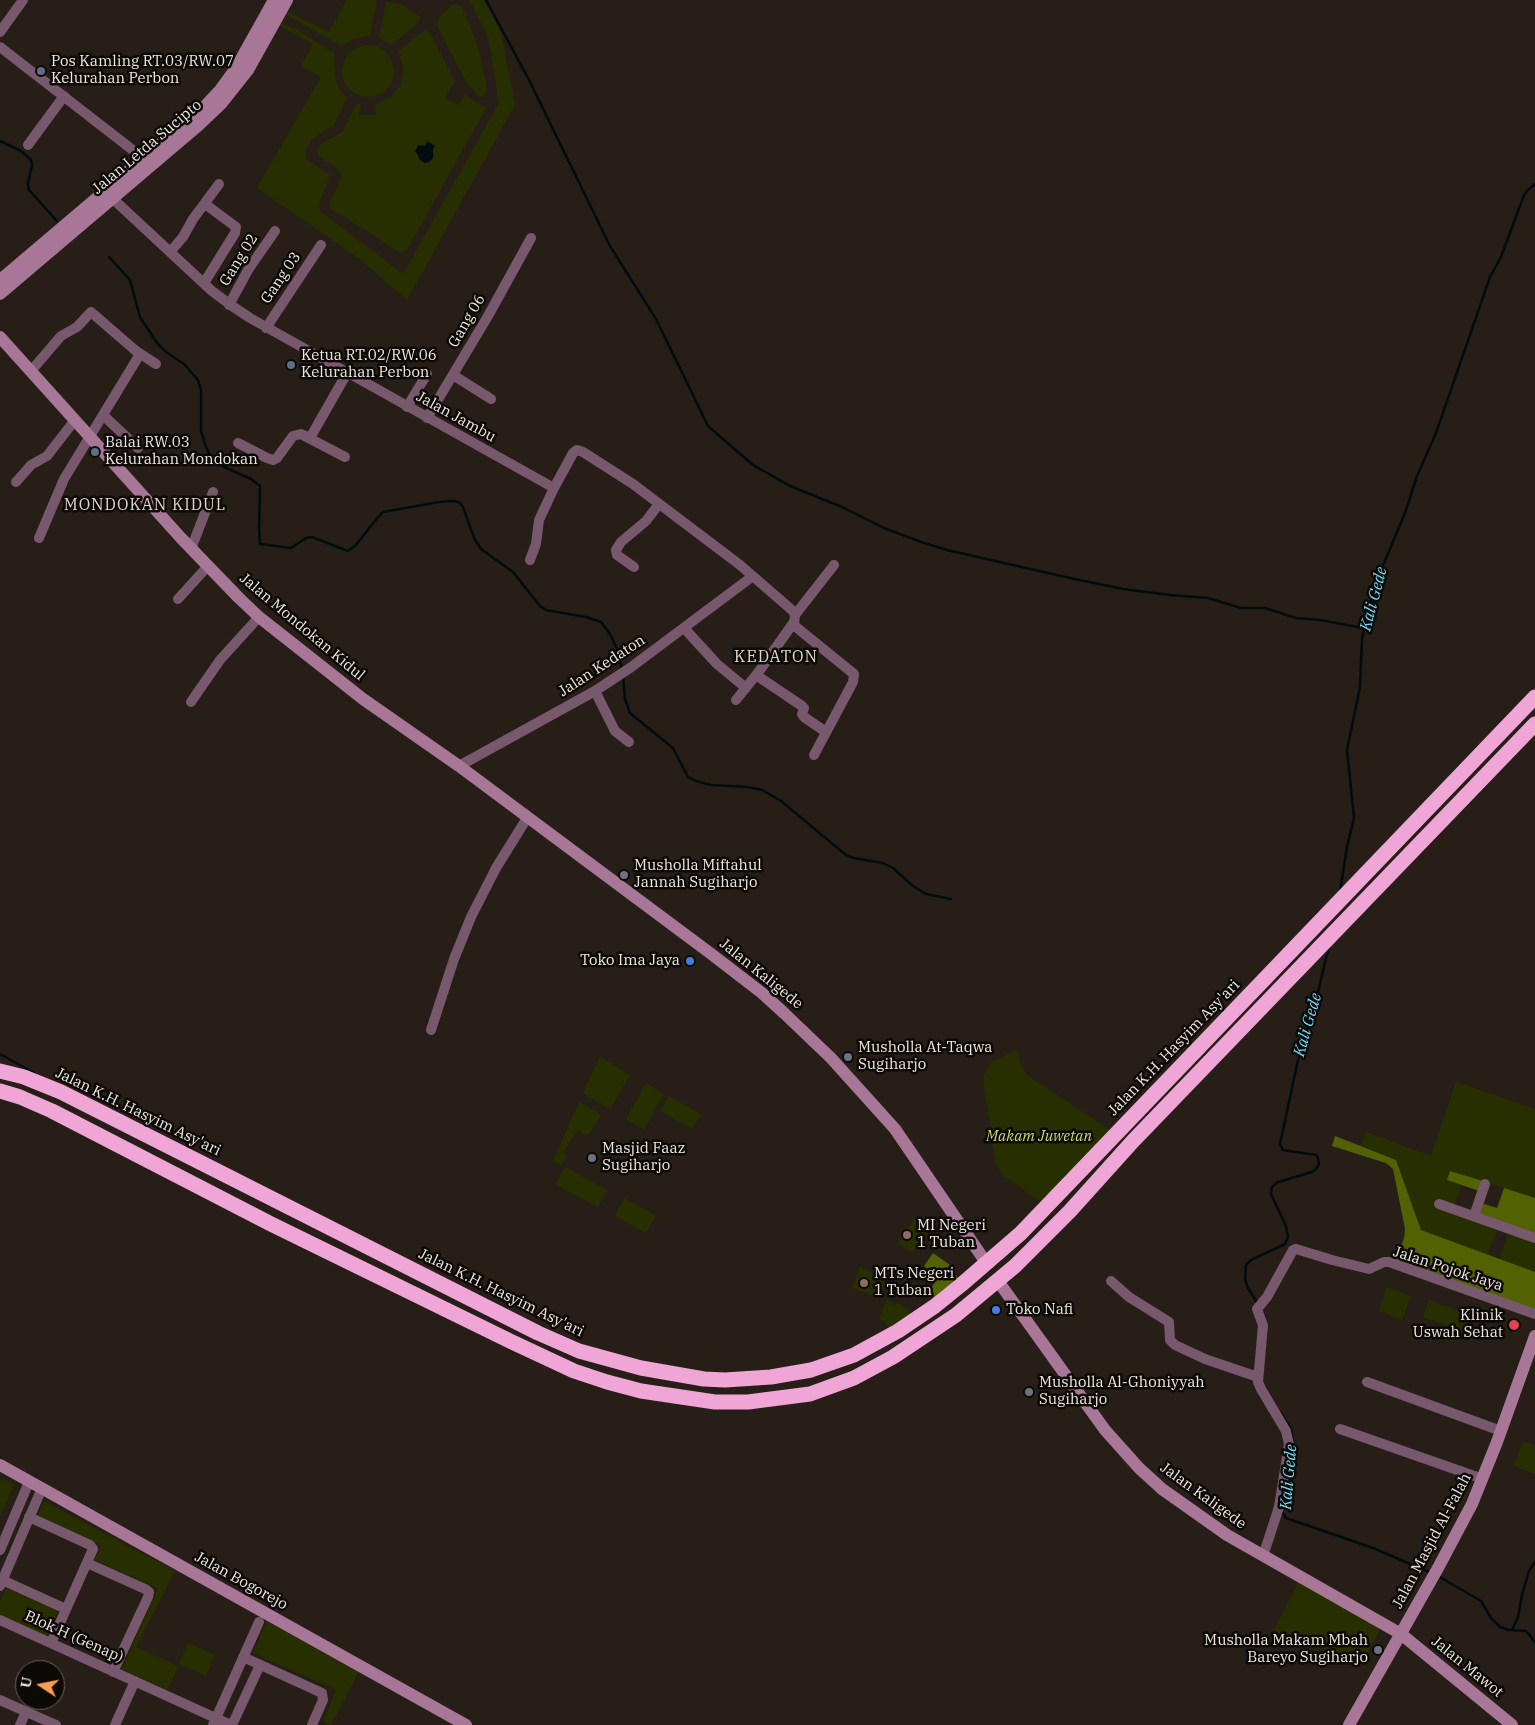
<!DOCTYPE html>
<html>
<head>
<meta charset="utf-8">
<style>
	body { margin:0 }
	#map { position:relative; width:1535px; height:1725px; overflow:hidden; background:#271f17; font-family:"IBM Plex Serif",serif }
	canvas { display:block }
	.north { position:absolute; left:15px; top:1660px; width:50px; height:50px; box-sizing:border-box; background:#0d0907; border:1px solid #67625e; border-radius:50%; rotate:281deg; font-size:14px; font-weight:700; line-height:20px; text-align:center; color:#ede7e1 }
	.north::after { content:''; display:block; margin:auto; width:18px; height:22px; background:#fb9e50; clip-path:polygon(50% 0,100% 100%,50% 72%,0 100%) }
</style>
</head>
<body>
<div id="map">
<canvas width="1535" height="1725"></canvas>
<div class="north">U</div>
</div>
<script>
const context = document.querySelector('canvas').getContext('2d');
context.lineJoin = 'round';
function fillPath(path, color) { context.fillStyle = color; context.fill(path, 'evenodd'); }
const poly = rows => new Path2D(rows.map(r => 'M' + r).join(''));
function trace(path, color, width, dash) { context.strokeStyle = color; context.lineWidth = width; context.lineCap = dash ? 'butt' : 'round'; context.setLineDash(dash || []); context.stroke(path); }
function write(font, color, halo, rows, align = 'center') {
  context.font = font + ' "IBM Plex Serif",serif'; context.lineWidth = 5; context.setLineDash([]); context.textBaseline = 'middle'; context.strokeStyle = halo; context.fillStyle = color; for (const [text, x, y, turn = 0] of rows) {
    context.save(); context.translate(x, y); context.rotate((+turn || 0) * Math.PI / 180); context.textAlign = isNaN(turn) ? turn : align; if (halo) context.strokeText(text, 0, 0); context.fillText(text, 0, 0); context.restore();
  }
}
const green = poly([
	[347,0,377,0,370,35,354,39,344,45,339,45,287,15,287,11,329,32],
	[469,0,483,0,501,32,515,105,407,300,360,259,257,188,321,77,301,66,313,44,279,25,282,23,297,30,334,53,336,81,339,89,347,98,334,125,311,140,306,150,306,157,309,161,330,175,319,205,320,211,403,274,499,103,488,36],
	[386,1,401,4,420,17,419,22,392,45,379,38],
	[453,4,459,5,463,9,476,41,486,82,486,92,483,97,478,96,467,83,437,26,439,17],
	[425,30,430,33,455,81,445,98,459,105,465,94,476,102,484,106,485,110,407,250,401,253,330,208,330,202,340,180,341,173,337,169,319,156,317,149,321,144,342,132,357,103,361,104,359,115,376,115,375,105,391,97,401,84,403,67,398,52],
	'342 71a26 26 0 1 1 52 0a26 26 0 1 1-52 0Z',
	[1014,1051,1019,1054,1020,1064,1027,1075,1110,1130,1042,1203,1003,1175,995,1162,991,1126,984,1088,984,1075,990,1063],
	[600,1057,630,1075,610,1109,583,1093],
	[1456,1082,1535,1109,1535,1198,1450,1171,1447,1180,1461,1185,1454,1206,1535,1235,1535,1272,1499,1259,1509,1231,1498,1227,1488,1255,1421,1230,1396,1160,1361,1146,1366,1132,1431,1156],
	[646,1083,664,1094,644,1130,626,1119],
	[669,1096,701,1114,692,1129,660,1111],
	[579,1102,601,1115,588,1136,578,1130,563,1153,567,1155,561,1165,553,1161],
	[565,1167,607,1190,598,1207,555,1184],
	[624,1198,656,1215,646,1233,615,1216],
	[916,1216,930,1226,912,1253,898,1243],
	[860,1266,887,1283,877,1297,852,1288],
	[1387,1287,1411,1296,1402,1320,1379,1311],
	[887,1299,895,1305,898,1302,913,1314,891,1329,879,1318],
	[1429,1300,1470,1315,1464,1332,1423,1317],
	[1523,1441,1535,1445,1535,1474,1514,1466],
	[2,1478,14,1485,0,1517,0,1481],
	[44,1501,175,1571,136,1647,178,1666,168,1690,122,1669,158,1588,95,1560,101,1545,37,1516],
	[1299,1581,1381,1628,1362,1662,1273,1632],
	[6,1588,58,1610,47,1636,0,1615,0,1602],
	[267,1621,359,1672,331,1725,323,1722,336,1690,253,1653],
	[188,1643,215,1655,206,1676,179,1664]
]);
const forest = poly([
	[1335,1136,1396,1160,1421,1230,1535,1272,1535,1310,1396,1261,1404,1238,1405,1229,1393,1169,1386,1163,1332,1146],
	[1450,1171,1483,1181,1479,1191,1447,1180],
	[1504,1188,1535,1198,1535,1235,1477,1215,1481,1203,1497,1208],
	[933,1253,950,1265,948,1267,958,1278,933,1299,927,1294,938,1278,924,1266]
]);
const water = poly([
	[427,141,435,146,433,150,433,158,429,162,425,163,420,160,417,153,415,152,418,145,425,146]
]);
const stream = poly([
	[486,0,529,80,610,246,656,319,708,426,753,465,790,486,842,507,884,528,924,543,947,550,1070,578,1123,589,1170,595,1208,598,1241,608,1265,608,1296,618,1320,620,1363,628],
	[0,141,21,151,31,160,32,165,28,184,29,190,57,221],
	[109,257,130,280,140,317,157,343,166,352,184,364,198,380,201,390,201,431,206,447,210,455,224,467,251,479,260,486,259,528,260,544,291,548,306,538,312,537,348,551,356,545,374,522,383,512,439,502,455,501,460,503,463,507,474,538,481,549,513,572,540,606,546,610,586,617,601,622,610,634,618,651,622,670],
	[623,675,625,699,630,713,673,748,688,777,696,781,711,785,748,787,762,790,781,801,846,855,854,858,883,863,893,868,913,886,926,894,951,899],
	[1340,892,1347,847,1354,818,1347,750,1360,687,1362,639,1370,603,1379,575,1405,513,1417,476,1436,433,1490,277,1501,257,1524,195,1528,190,1535,184],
	[0,1054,34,1073],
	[1258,1304,1248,1288,1245,1279,1246,1265,1251,1260,1285,1244,1288,1237,1286,1226,1271,1194,1272,1187,1278,1182,1312,1172,1316,1169,1319,1164,1318,1158,1316,1155,1283,1150,1280,1144,1298,1060,1319,988,1329,946],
	[1263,1313,1267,1324],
	[1280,1412,1291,1429,1293,1443],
	[1282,1512,1286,1518,1373,1548,1431,1573],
	[1438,1576,1481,1601,1491,1618,1500,1627,1509,1630,1526,1631,1535,1642],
	[1512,1630,1518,1617,1522,1595,1529,1571,1535,1562]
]);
const street = poly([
	[0,32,23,0],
	[0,47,143,158],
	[28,145,64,96],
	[112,198,212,291,232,306,250,318,554,488,573,453,577,450,583,452,633,484,740,565,793,611,795,615,794,624,796,627,854,674,853,682,814,755],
	[170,252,183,237,193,219,219,184],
	[204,283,235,233,236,227,205,204],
	[229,305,248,270,275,231],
	[266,328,321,245],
	[31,371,61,336,77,327,91,312,136,351,156,364],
	[453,375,491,399],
	[407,407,427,374],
	[103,415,138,448],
	[427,418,488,316,531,238],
	[310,438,347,373],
	[238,443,267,458,273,460,277,458,293,436,301,434,345,457],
	[16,482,31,465,47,456,75,420],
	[39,538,64,479,140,354],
	[191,549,213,492],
	[530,560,536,544,539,520,554,488],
	[634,567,617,555,616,550,621,542,646,521,659,504],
	[178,599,208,566],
	[795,615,834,565],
	[684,628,717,664,746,688],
	[756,675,802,706,804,708,802,714,804,717,826,732],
	[595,691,615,731,629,742],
	[736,700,760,670,794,622],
	[191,702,220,660,259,617],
	[459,766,595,691,630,668,753,576],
	[431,1030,454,959,471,917,496,868,527,818],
	[1439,1204,1535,1238],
	[1474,1216,1485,1184],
	[1111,1281,1129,1297,1169,1322,1170,1340,1175,1345,1205,1359,1258,1377],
	[1367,1382,1501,1431],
	[1340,1429,1483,1479],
	[29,1517,90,1545,93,1549,51,1643],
	[0,1550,29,1482],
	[1263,1556,1279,1507,1289,1444,1286,1431,1261,1389,1258,1382,1263,1325,1257,1309,1267,1297,1293,1250,1296,1249,1332,1260,1369,1269,1384,1262,1389,1262,1535,1314],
	[87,1563,145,1589,149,1592,148,1597,113,1672],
	[0,1579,66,1609],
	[0,1586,42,1488],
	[0,1620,231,1725],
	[243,1657,322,1693,323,1700,312,1725],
	[0,1700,56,1725],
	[20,1725,26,1712],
	[115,1725,135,1681],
	[213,1725,259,1622],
	[232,1725,260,1665]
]);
const secondary = poly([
	[0,280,205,106,220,90,236,68,274,0],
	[0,294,199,125,221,104,248,70,287,0],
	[0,337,181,538,239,598,259,617,363,699,459,766,710,953,762,993,785,1014,831,1058,895,1129,987,1264],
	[998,1281,1105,1430,1139,1468,1162,1489,1227,1535,1401,1634,1512,1725],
	[0,1465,466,1725],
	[1349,1725,1438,1568,1472,1504,1497,1442,1535,1336]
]);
const highway = poly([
	[0,1071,24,1077,61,1092,538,1333,579,1351,641,1368,704,1379,725,1380,771,1377,811,1370,854,1355,898,1331,935,1306,961,1285,1021,1233,1535,697],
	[0,1091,20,1097,52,1111,271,1224,512,1342,574,1371,607,1382,641,1391,715,1402,748,1402,810,1394,854,1378,893,1357,956,1315,1015,1266,1070,1211,1133,1141,1535,724]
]);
const markers = [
	[41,71,5,"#5c6f8a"],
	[291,365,5,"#5c6f8a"],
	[95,452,5,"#5c6f8a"],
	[624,875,5,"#6b7280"],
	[690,961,5,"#3f7fe0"],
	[848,1057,5,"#6b7280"],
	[592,1158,5,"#6b7280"],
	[907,1235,5,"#8d6e63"],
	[864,1283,5,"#8d6e63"],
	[996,1310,5,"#3f7fe0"],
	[1514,1325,6,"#e0444e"],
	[1029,1392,5,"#6b7280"],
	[1378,1650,5,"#6b7280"]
];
const poiNames = [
	["Pos Kamling RT.03/RW.07",51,62],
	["Kelurahan Perbon",51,79],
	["Ketua RT.02/RW.06",301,356],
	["Kelurahan Perbon",301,373],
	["Balai RW.03",105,443],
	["Kelurahan Mondokan",105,460],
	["Musholla Miftahul",634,866],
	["Jannah Sugiharjo",634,883],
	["Toko Ima Jaya",680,961,"right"],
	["Musholla At-Taqwa",858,1048],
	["Sugiharjo",858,1065],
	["Masjid Faaz",602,1149],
	["Sugiharjo",602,1166],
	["MI Negeri",917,1226],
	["1 Tuban",917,1243],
	["MTs Negeri",874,1274],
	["1 Tuban",874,1291],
	["Toko Nafi",1006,1310],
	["Klinik",1503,1316,"right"],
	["Uswah Sehat",1503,1333,"right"],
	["Musholla Al-Ghoniyyah",1039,1383],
	["Sugiharjo",1039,1400],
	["Musholla Makam Mbah",1368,1641,"right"],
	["Bareyo Sugiharjo",1368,1658,"right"]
];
const streetNames = [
	["Jalan Letda Sucipto",147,147,-40],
	["Gang 02",239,260,-58],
	["Gang 03",281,278,-56],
	["Gang 06",467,321,-60],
	["Jalan Jambu",456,417,29],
	["Jalan Mondokan Kidul",302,627,40],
	["Jalan Kedaton",602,666,-33],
	["Jalan Kaligede",761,974,39],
	["Jalan K.H. Hasyim Asy'ari",1174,1048,-46],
	["Jalan K.H. Hasyim Asy'ari",138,1112,26],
	["Jalan Pojok Jaya",1448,1269,18],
	["Jalan K.H. Hasyim Asy'ari",501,1293,26],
	["Jalan Kaligede",1203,1496,36],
	["Jalan Masjid Al-Falah",1432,1541,-62],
	["Jalan Bogorejo",241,1581,29],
	["Blok H (Genap)",74,1637,24],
	["Jalan Mawot",1467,1667,39]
];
const parkNames = [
	["Makam Juwetan",1039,1137]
];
const neighbourhoodNames = [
	["MONDOKAN KIDUL",145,505],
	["KEDATON",776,657]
];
const waterNames = [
	["Kali Gede",1374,599,-75],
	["Kali Gede",1308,1025,-74],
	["Kali Gede",1289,1477,-85]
];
fillPath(green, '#272f00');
fillPath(forest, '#526101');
fillPath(water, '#010c10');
trace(stream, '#010c10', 2.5);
trace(street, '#77586c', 10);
trace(secondary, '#a87797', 12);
trace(highway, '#f0a5d7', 15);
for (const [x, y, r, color] of markers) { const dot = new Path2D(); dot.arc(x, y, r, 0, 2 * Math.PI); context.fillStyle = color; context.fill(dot); trace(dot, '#0d0907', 2); }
write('15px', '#ede7e1', '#0d0907', poiNames, 'left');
write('15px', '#ede7e1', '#0d0907', streetNames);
write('italic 15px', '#c5dc6e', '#0d0907', parkNames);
context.letterSpacing = '1px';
write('16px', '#e1d5cb', '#0d0907', neighbourhoodNames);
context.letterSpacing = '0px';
write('italic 16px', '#6cddfb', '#0d0907', waterNames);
</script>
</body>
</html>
